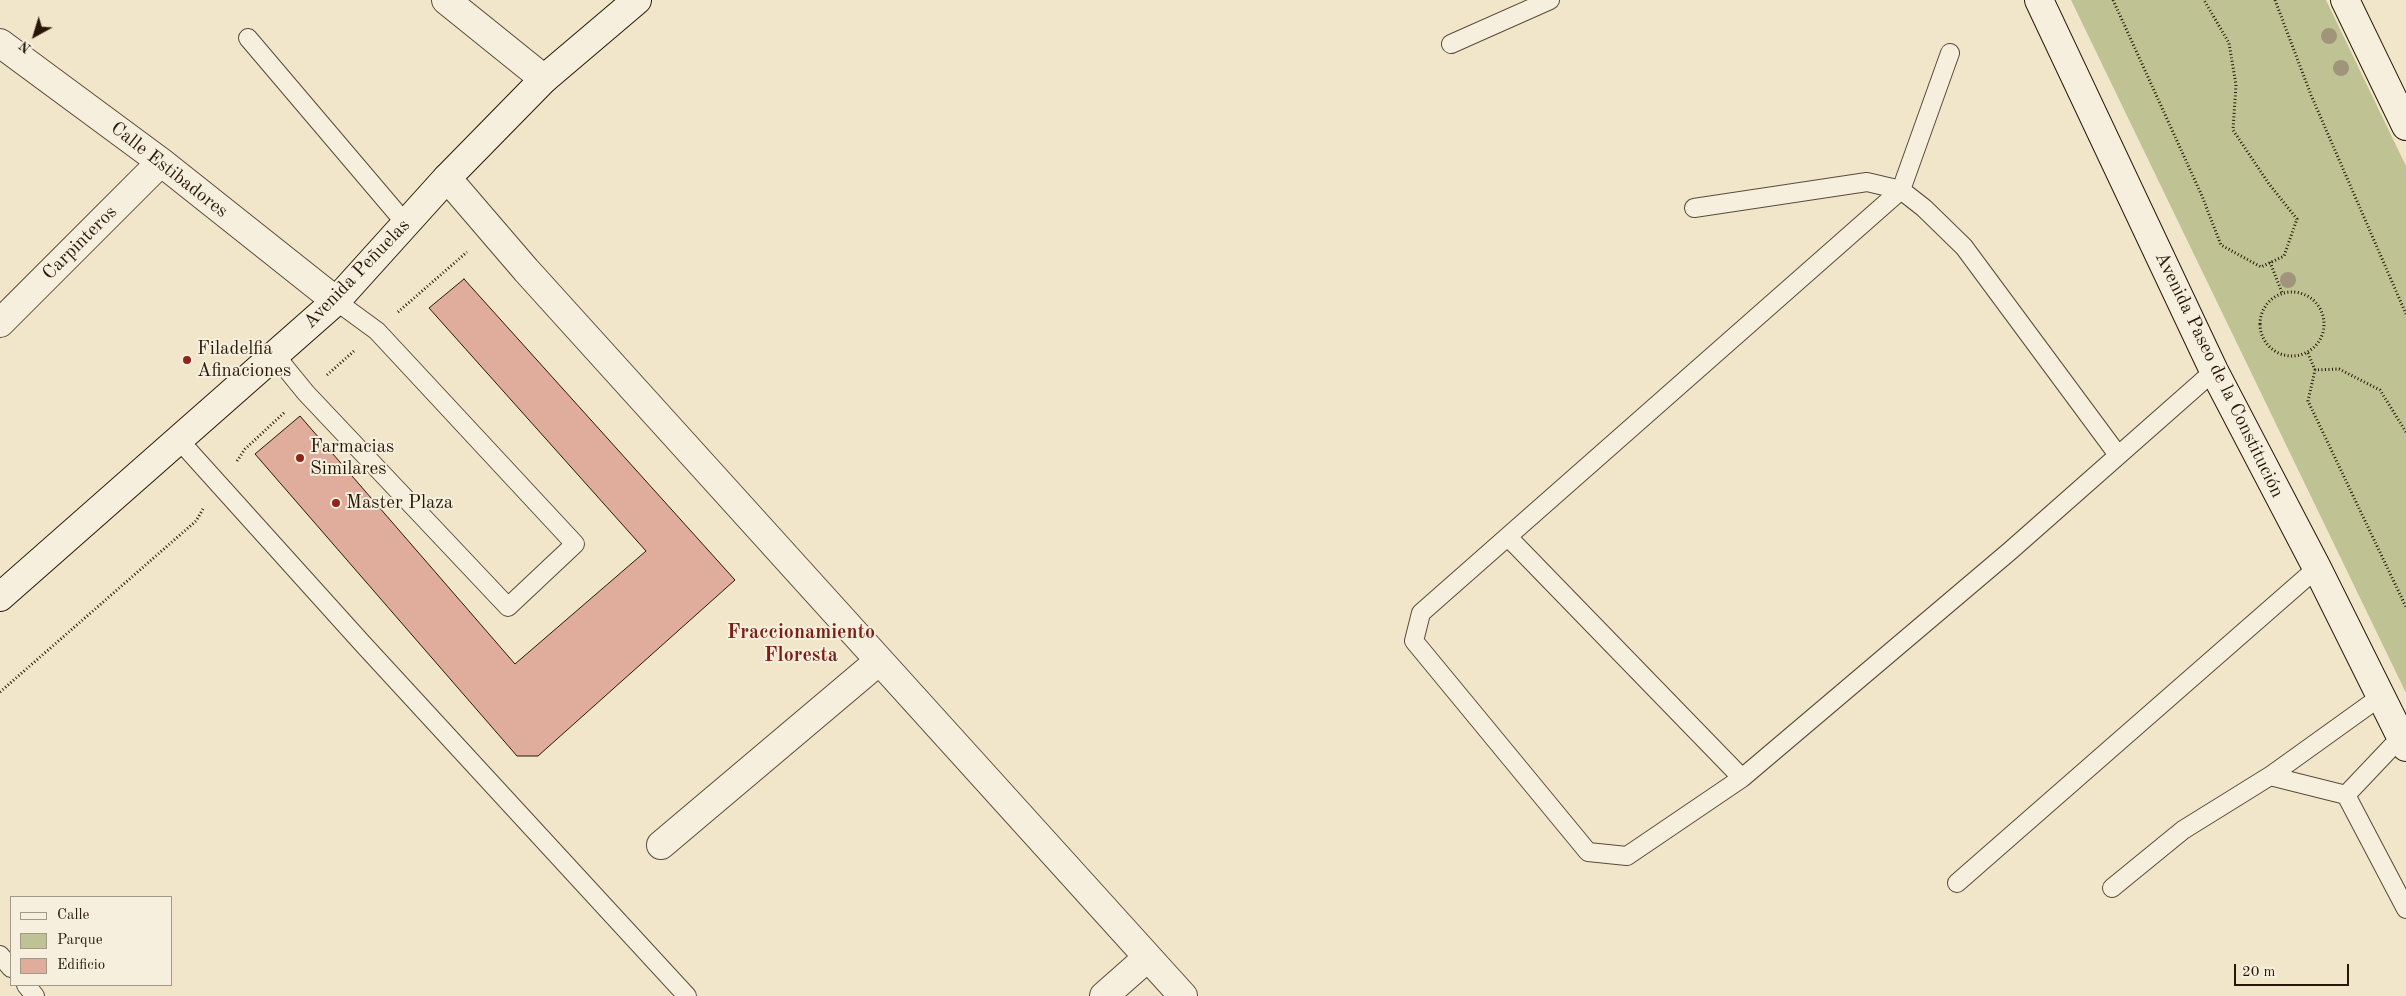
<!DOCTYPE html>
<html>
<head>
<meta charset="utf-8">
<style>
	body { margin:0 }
	#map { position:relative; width:2406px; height:996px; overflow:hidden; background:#f1e6ca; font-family:"Old Standard TT",serif }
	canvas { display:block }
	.legend { position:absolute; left:10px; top:896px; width:162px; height:90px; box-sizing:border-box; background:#f6efdd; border:1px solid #a49987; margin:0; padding:6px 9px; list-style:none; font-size:15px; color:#281707 }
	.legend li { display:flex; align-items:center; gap:10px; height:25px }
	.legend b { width:25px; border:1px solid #a49987 }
	.north { position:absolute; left:10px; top:10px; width:50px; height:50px; -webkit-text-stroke:4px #f6efdd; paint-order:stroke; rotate:219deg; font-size:14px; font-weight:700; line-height:20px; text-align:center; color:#281707 }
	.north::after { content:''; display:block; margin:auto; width:18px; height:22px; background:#281707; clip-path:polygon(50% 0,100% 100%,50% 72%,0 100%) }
	.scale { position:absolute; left:2234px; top:964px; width:115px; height:22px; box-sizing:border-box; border:2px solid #281707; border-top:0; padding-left:6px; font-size:15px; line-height:18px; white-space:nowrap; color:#281707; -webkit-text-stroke:4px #f6efdd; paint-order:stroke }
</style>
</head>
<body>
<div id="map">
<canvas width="2406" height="996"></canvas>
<ul class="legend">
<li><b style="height:6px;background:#f6efdd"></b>Calle</li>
<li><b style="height:14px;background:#bfc394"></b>Parque</li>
<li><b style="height:14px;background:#e0ac9b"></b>Edificio</li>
</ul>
<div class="north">N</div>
<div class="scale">20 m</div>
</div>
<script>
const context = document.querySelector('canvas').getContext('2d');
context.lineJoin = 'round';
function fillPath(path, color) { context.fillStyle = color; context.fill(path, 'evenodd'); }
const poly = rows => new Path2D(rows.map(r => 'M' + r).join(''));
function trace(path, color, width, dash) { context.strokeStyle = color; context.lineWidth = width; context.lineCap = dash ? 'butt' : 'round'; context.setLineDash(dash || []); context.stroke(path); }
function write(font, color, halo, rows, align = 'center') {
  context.font = font + ' "Old Standard TT",serif'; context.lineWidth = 4; context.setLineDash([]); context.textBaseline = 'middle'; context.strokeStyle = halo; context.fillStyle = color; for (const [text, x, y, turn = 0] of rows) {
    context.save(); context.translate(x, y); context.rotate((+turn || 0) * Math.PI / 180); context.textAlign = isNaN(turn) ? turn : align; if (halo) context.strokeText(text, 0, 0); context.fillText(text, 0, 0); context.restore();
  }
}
const green = poly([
	[2071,0,2326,0,2406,166,2406,693]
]);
const building = poly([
	[464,279,735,580,538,756,517,756,255,454,300,416,515,664,646,551,429,308,464,279]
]);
const path = poly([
	[2113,0,2202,196,2221,245,2261,267,2284,256,2297,219,2269,184,2233,130,2236,85,2229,43,2204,0],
	[2275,0,2311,95,2406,314],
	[2270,262,2282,293],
	'2260 324a32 32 0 1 1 64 0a32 32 0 1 1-64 0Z',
	[398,312,467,252],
	[2308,353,2315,370],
	[327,375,354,351],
	[2406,432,2380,390,2339,369,2315,370,2308,401,2406,607],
	[237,461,245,449,285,412],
	[0,692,196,521,203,509]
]);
const lane = poly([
	[248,38,406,224],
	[1451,44,1550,0],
	[1694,208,1867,182,1901,190,1924,208,1964,247,2118,455],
	[275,355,306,393,508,607,575,544,377,331,336,301],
	[179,440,362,643,687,996],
	[1508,537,1742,778,2010,551,2214,371],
	[2401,737,2346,795,2406,909],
	[2270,776,2346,795],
	[1742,778,1627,856,1588,852,1414,641,1421,613,1901,190,1950,53],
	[1957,883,2317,568],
	[2112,888,2183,830,2270,776,2380,697],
	[0,955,11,968],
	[26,985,35,996]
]);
const street = poly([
	[446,0,544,79],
	[0,43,161,162,336,301],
	[447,178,526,270,1183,996],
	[0,323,161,162],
	[661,845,879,661],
	[1104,996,1147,958]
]);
const secondary = poly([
	[2039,0,2214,371,2317,568,2406,747],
	[2345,0,2406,126],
	[0,597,336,301,447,178,544,79,637,0]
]);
const trees = [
	[2329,36],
	[2341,68],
	[2288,280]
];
const markers = [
	[187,360,5,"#8f2418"],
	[300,458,5,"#8f2418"],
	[336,503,5,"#8f2418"]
];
const streetNames = [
	["Calle Estibadores",169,170,38],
	["Carpinteros",80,243,-45],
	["Avenida Peñuelas",357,274,-46],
	["Avenida Paseo de la Constitución",2219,375,64]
];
const poiNames = [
	["Filadelfia",197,349],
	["Afinaciones",197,371],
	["Farmacias",310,447],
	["Similares",310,469],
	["Master Plaza",346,503]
];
const neighbourhoodNames = [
	["Fraccionamiento",801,633],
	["Floresta",801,656]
];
fillPath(green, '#bfc394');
fillPath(building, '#e0ac9b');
trace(building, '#281707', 1);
trace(lane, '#5a4b38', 20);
trace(street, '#5a4b38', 30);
trace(secondary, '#281707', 30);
trace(path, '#281707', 3, [1, 2.5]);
trace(lane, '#f6efdd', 18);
trace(street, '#f6efdd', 28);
trace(secondary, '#f6efdd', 28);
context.fillStyle = '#a0957a';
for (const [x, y] of trees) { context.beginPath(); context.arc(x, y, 8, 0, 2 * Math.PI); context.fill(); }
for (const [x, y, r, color] of markers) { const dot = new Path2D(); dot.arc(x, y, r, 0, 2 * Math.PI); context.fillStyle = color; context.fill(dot); trace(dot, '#f6efdd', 2); }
write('19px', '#281707', '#f6efdd', streetNames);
write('19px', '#281707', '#f6efdd', poiNames, 'left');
write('bold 20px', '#7a1f14', '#f6efdd', neighbourhoodNames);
</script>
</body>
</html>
